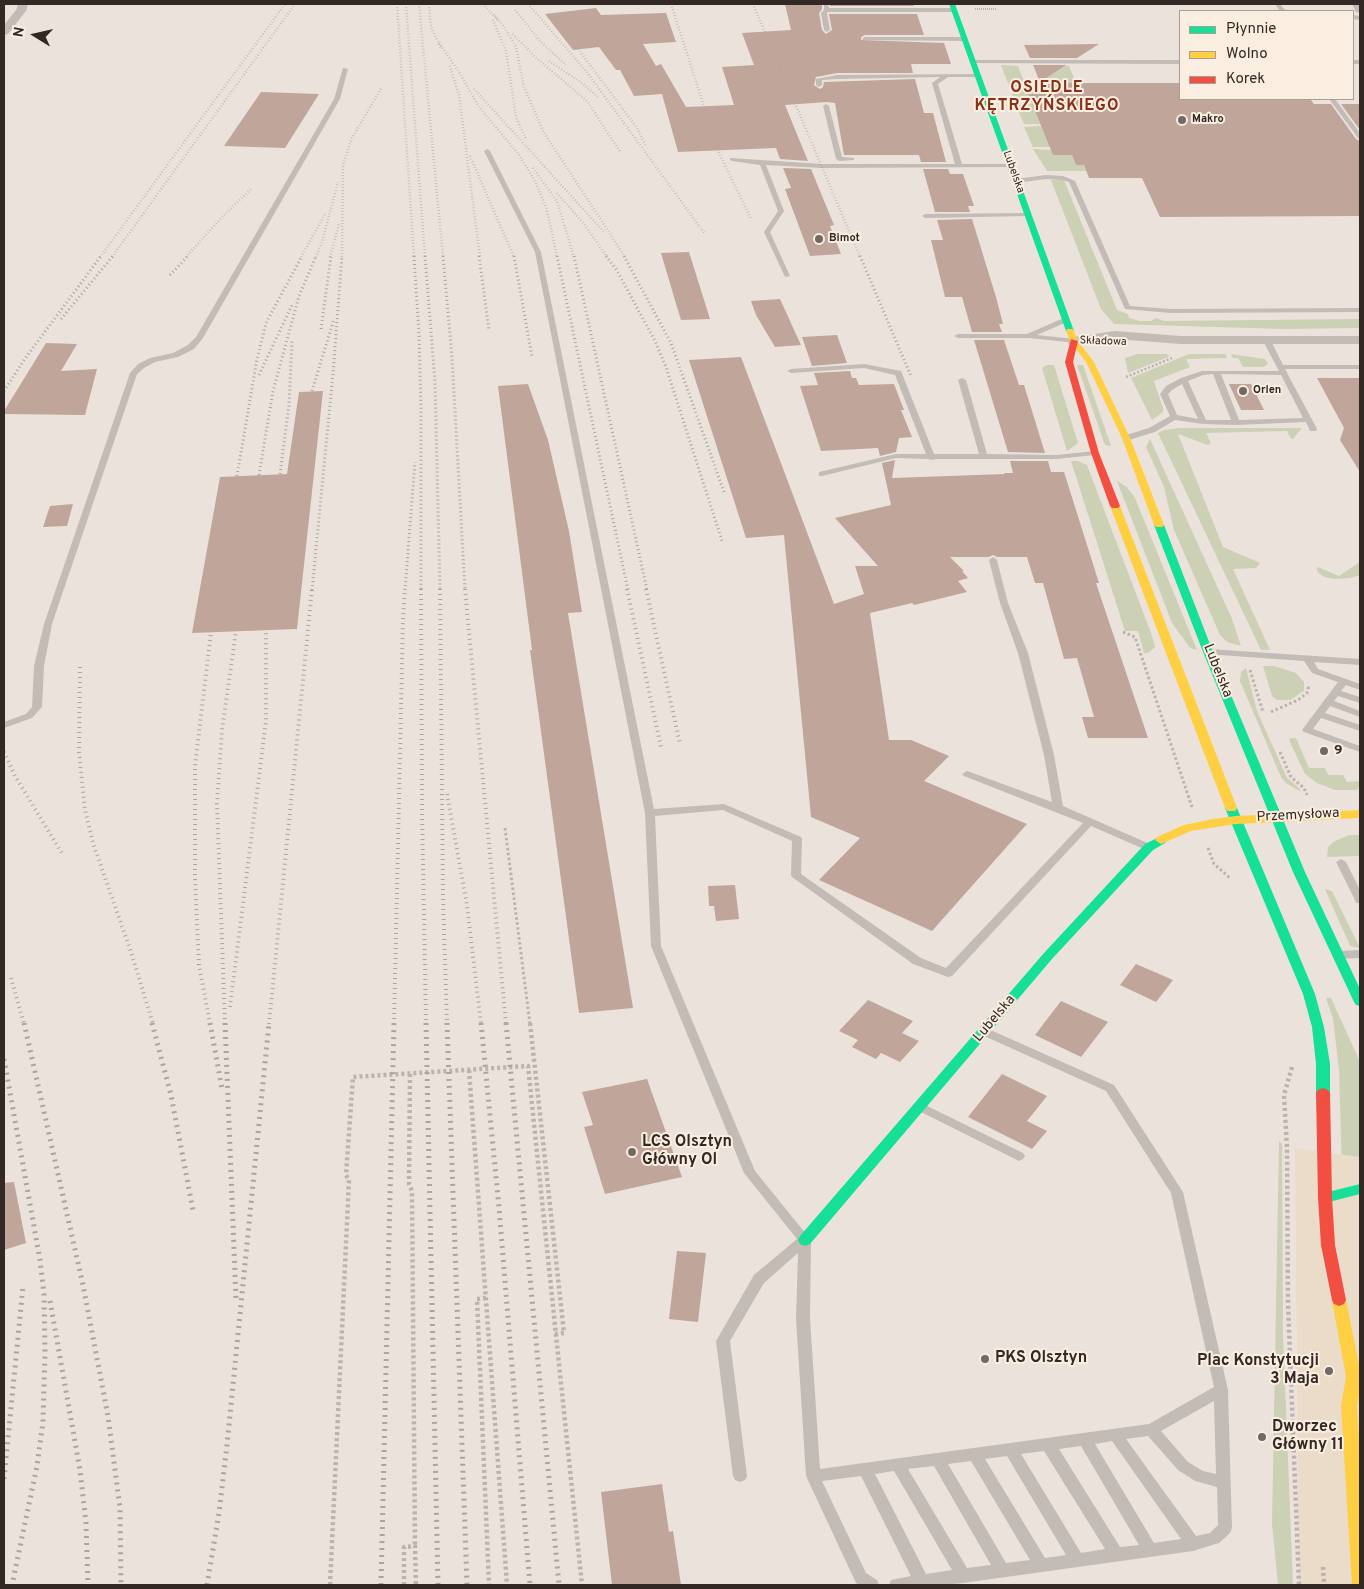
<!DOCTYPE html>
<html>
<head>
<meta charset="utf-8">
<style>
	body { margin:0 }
	#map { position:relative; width:1364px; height:1589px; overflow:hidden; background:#ebe3db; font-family:Overpass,sans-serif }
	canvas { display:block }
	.frame { position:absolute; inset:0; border:5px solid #332824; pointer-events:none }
	.legend { position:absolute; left:1179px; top:10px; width:175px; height:90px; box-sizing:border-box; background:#faeee0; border:1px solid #aa9f95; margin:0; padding:6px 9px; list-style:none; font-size:15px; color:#332824 }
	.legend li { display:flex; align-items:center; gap:10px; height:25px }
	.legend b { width:25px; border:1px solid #aa9f95 }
	.north { position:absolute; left:10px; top:10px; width:50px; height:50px; -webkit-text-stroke:4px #faeee0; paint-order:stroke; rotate:280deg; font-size:14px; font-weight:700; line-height:20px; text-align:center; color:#332824 }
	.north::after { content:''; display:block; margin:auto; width:18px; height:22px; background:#332824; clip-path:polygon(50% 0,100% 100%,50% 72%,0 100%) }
</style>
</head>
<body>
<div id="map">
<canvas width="1364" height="1589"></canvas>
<div class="frame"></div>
<ul class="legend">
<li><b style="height:6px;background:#16e098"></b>Płynnie</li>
<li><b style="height:6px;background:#ffcf43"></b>Wolno</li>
<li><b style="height:6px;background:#f24e42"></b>Korek</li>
</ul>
<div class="north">N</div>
</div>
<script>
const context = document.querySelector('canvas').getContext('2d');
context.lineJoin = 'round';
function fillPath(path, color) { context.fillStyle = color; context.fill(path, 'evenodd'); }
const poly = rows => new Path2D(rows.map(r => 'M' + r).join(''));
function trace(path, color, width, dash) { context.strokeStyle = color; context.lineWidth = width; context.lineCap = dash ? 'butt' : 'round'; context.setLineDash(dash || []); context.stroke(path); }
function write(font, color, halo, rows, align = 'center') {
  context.font = font + ' Overpass,sans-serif'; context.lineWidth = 4; context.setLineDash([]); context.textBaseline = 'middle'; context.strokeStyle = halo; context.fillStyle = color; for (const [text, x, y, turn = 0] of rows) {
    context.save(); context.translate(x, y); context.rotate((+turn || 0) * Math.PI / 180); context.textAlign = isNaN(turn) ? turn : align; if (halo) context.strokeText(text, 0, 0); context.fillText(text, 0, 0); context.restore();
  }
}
const green = poly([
	[1001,65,1018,66,1027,90,1044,90,1046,94,1028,95,1031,102,1015,102],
	[1063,65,1069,66,1076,83,1041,83,1034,66],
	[1032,104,1040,124,1024,124,1016,105],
	[1041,126,1050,147,1033,147,1024,127],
	[1033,149,1051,150,1053,155,1072,155,1076,165,1084,165,1086,171,1047,171],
	[1051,180,1064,180,1117,310,1128,314,1129,318,1140,321,1151,321,1156,318,1164,321,1360,319,1360,328,1283,329,1114,324,1101,309],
	[1137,354,1166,354,1169,355,1168,357,1128,373,1125,358],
	[1189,354,1225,354,1227,358,1186,359,1190,367,1154,381,1163,408,1163,412,1152,420,1131,378],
	[1231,354,1265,359,1268,364,1263,367,1243,367,1238,358,1233,358],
	[1047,365,1054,365,1078,443,1067,451,1042,368],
	[1077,365,1083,365,1111,446,1105,445],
	[1178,428,1302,428,1293,439,1291,439,1287,431,1206,433,1211,443,1208,445,1178,434,1223,547,1260,563,1256,568,1233,569,1270,650,1261,650,1158,433,1165,430],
	[1150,439,1232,619,1241,646,1227,642,1220,635,1174,530,1164,487,1146,447],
	[1071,461,1078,461,1087,465,1151,633,1155,647,1148,653,1144,653,1138,631,1125,631],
	[1117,481,1127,487,1135,498,1197,650,1190,648,1172,623],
	[1360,562,1360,575,1351,578,1334,579,1325,577,1318,573,1317,569,1318,567,1339,576],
	[1263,666,1274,666,1296,673,1304,682,1304,691,1290,700,1277,700,1272,696],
	[1246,668,1257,711,1287,778,1298,787,1301,792,1286,783,1281,777,1240,681,1241,672],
	[1291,738,1296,738,1309,768,1325,768,1328,775,1343,775,1347,782,1360,781,1360,787,1357,790,1335,790,1317,783,1305,774,1289,740],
	[1349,835,1360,835,1360,856,1327,857,1328,847,1333,842],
	[1325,889,1332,891,1360,948,1350,946],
	[1326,998,1331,998,1360,1062,1360,1174,1342,1173,1339,1069,1333,1019],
	[1279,1141,1282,1144,1283,1334,1293,1585,1278,1585,1272,1524]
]);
const plaza = poly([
	[1295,1148,1360,1157,1360,1585,1299,1585]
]);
const building = poly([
	[785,4,822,4,822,9,819,13,822,30,826,34,832,30,829,14,917,14,924,35,865,35,861,37,861,40,944,43,951,64,911,64,913,73,837,73,816,77,814,85,820,89,823,87,824,82,915,79,924,113,933,113,946,162,921,162,919,155,844,155,835,103,827,102,785,105,808,161,780,159,776,148,678,152,662,94,634,96,620,70,616,70,599,47,573,50,545,14,596,8,601,15,666,13,676,42,643,44,656,66,661,64,686,107,734,105,722,67,754,65,742,33,791,30],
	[830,4,913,4,914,6,830,6],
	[1099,44,1077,58,1030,58,1024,45],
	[1033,65,1066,65,1040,82],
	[1041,83,1180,83,1180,99,1310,99,1314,104,1331,104,1356,139,1360,141,1360,216,1160,217,1142,178,1089,178,1084,165,1076,165,1072,155,1053,155,1028,94,1046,94],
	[261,92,319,94,285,148,224,146],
	[1341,104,1360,104,1360,130],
	[783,168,811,169,834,225,830,226,841,254,810,256,785,189,791,188],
	[923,169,948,169,950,174,963,174,974,206,968,206,970,212,935,212],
	[972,219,996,297,1003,324,999,324,1002,332,972,332,962,297,945,297,931,240,943,240,937,220],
	[689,252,710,319,681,320,674,297,661,253],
	[780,299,801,345,775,347,756,315,751,301],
	[837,335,847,363,812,366,802,337],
	[974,340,1004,340,1019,385,1024,385,1045,453,1008,452],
	[46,343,77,344,61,371,97,369,85,415,4,414,4,411],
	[741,357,834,604,864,594,855,566,878,566,835,518,891,505,882,463,895,460,892,478,1005,474,1004,473,1013,473,1010,461,1048,461,1051,472,1064,472,1099,583,1096,583,1148,738,1088,738,1082,717,1094,717,1077,658,1064,659,1043,583,1035,583,1027,557,997,557,993,555,989,557,950,557,964,571,962,571,968,578,958,581,967,592,914,605,912,603,870,613,889,740,911,740,949,756,924,781,1027,824,932,931,819,880,860,838,811,817,784,535,746,538,689,360],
	[850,371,852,378,856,378,859,385,894,384,904,410,901,410,912,437,899,438,896,452,880,456,878,448,821,451,800,386,818,385,814,373],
	[1317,378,1360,378,1360,472,1340,440,1344,428],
	[528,384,548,440,569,531,582,612,568,613,633,1008,579,1013,530,650,532,650,498,386],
	[1229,384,1251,384,1264,410,1241,410],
	[323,391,297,629,192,633,220,477,287,474,299,392],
	[73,504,67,526,43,527,50,506],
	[735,885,739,919,716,921,714,906,709,906,708,886],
	[1136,964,1173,980,1156,1002,1120,985],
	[868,1000,913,1021,902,1033,919,1041,900,1062,881,1053,876,1059,852,1047,858,1040,839,1031],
	[1061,1001,1108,1022,1081,1057,1035,1035],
	[1002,1074,1047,1096,1027,1121,1047,1131,1032,1149,968,1117],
	[647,1079,682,1177,605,1194,584,1127,593,1125,582,1092],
	[14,1182,26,1243,4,1250,4,1183],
	[677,1251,706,1253,698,1322,669,1319],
	[662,1484,669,1532,673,1531,681,1585,612,1585,601,1492]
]);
const pathFar3 = poly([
	[975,9,997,9]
]);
const pathFar2 = poly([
	[1126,377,1172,358]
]);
const pathFar1 = poly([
	[1123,632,1135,637,1192,807],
	[1250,670,1263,712],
	[1271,712,1298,700,1307,693,1309,685],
	[1280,752,1291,777,1304,788,1307,795],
	[505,828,530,1024],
	[1208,848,1214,864,1230,878]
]);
const path = poly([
	[530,1023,564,1333,555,1334],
	[1292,1067,1284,1095,1287,1148,1288,1303,1299,1585],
	[469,1070,507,1585],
	[410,1074,409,1184,412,1191,415,1546],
	[486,1298,477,1299,489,1585],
	[1323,1567,1324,1585],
	[330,1585,349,1180,346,1175,353,1077,528,1066,582,1585],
	[404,1585,404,1547,415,1546,416,1585]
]);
const lane = poly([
	[824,4,828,4,829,8,954,8,957,10,954,12,828,12,827,13,830,30,827,32,824,30,821,13,824,10,824,4],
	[1275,4,1280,4,1284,9,1289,11,1280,11,1275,4],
	[1353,15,1360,16,1360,20,1353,19,1353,15],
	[865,37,965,37,968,39,965,41,863,40,862,39,865,37],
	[973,60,1180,60,1180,64,971,63,971,61,973,60],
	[1353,60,1360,60,1360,64,1353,64,1353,60],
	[343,68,348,69,340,99,203,338,194,349,178,357,155,362,144,368,137,374,52,624,44,666,42,707,32,718,4,728,4,722,26,714,32,707,34,666,44,624,130,373,138,364,150,358,173,353,188,345,196,337,334,99,343,68],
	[980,74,980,76,978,77,948,77,938,84,962,164,1010,164,1012,165,1012,167,822,168,766,165,784,211,770,232,790,276,785,277,764,232,778,211,760,165,732,161,730,160,730,158,822,164,955,164,932,83,940,77,837,79,822,80,822,85,819,87,816,85,816,79,837,75,980,74],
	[1329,99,1335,99,1360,133,1360,139,1358,138,1329,99],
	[826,104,829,106,842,157,854,158,854,160,839,161,836,159,823,106,826,104],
	[487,149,490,151,541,252,654,809,724,804,801,837,802,839,801,874,921,958,946,968,1083,823,964,776,962,774,967,771,970,772,1052,802,1044,755,1018,653,1000,603,989,560,993,557,997,560,1008,603,1028,653,1054,755,1063,806,1152,845,1153,847,1152,849,1144,849,1091,826,952,976,948,977,913,964,792,877,791,875,792,841,723,810,655,816,661,946,755,1171,811,1240,810,1318,820,1469,1149,1424,1214,1387,1171,1193,1106,1091,982,1035,980,1032,982,1029,986,1028,1114,1085,1183,1192,1228,1390,1232,1528,1230,1533,1219,1543,1193,1551,963,1583,944,1585,889,1585,891,1580,911,1576,861,1476,822,1481,866,1573,877,1580,879,1585,860,1585,856,1583,806,1476,796,1318,798,1253,764,1283,730,1341,747,1476,745,1480,740,1482,735,1480,733,1476,716,1341,754,1275,797,1239,744,1173,651,946,645,813,535,252,484,151,487,149],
	[1214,1401,1216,1474,1203,1471,1188,1462,1161,1431,1214,1401],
	[1148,1436,1178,1470,1195,1481,1217,1487,1218,1525,1210,1533,1196,1536,1126,1439,1148,1436],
	[1112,1441,1181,1539,1154,1543,1095,1444,1112,1441],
	[1081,1446,1139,1545,1120,1547,1059,1449,1081,1446],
	[1044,1451,1105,1549,1081,1553,1021,1454,1044,1451],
	[1007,1456,1066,1555,1045,1558,985,1459,1007,1456],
	[971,1461,1030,1560,1006,1563,948,1464,971,1461],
	[934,1466,991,1565,967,1568,908,1469,934,1466],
	[894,1471,952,1570,926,1574,875,1474,894,1471],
	[1046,175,1063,176,1075,181,1130,306,1171,309,1360,308,1360,312,1171,313,1125,309,1069,182,1062,180,1046,179,1016,183,1013,181,1016,179,1046,175],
	[1030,213,1031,214,1028,216,925,218,922,216,925,214,1030,213],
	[1066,317,1069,317,1069,321,1037,335,1074,339,1078,341,1077,343,1029,338,958,338,954,336,958,334,1027,334,1066,317],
	[1264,339,1270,339,1283,365,1360,365,1360,369,1285,369,1317,429,1316,431,1310,431,1306,422,1236,425,1203,424,1175,420,1155,432,1129,440,1123,440,1123,436,1149,428,1170,416,1160,394,1166,386,1181,378,1202,371,1279,371,1263,341,1264,339],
	[1213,374,1231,420,1206,420,1188,381,1203,375,1213,374],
	[1221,374,1281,375,1303,418,1239,420,1221,374],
	[1182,384,1198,419,1177,415,1168,394,1172,390,1182,384],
	[864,364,901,371,934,454,979,454,958,380,962,378,966,380,987,454,1056,455,1095,451,1099,453,1095,455,1056,459,936,459,932,460,928,459,896,458,822,476,819,476,819,472,896,454,926,454,895,375,864,368,791,373,787,371,791,369,864,364],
	[1209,649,1360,659,1360,665,1314,662,1318,669,1360,684,1360,690,1346,685,1341,691,1360,697,1360,703,1338,696,1334,701,1360,711,1360,717,1330,706,1325,713,1360,725,1360,731,1321,718,1313,729,1360,746,1360,752,1304,732,1302,730,1338,682,1312,673,1304,661,1206,654,1204,652,1206,650,1209,649],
	[1341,859,1346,862,1360,890,1360,903,1356,903,1355,900,1336,862,1341,859],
	[1360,950,1360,958,1339,959,1335,958,1334,955,1335,952,1339,951,1360,950],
	[921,1103,1023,1153,1025,1156,1023,1159,1019,1161,917,1110,915,1107,917,1104,921,1103]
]);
const street = poly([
	[18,4,28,4,26,11,8,34,4,35,4,25,16,10,18,4],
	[1352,4,1360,4,1360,13,1356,12,1352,4],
	[1115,331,1181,336,1360,336,1360,344,1181,344,1115,339,1074,345,1069,344,1067,341,1069,338,1074,337,1115,331]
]);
const fast = poly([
	[949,4,955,4,1074,331,1073,333,1066,331,949,4],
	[1159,522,1164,525,1213,652,1305,872,1360,989,1360,1006,1356,1005,1354,1002,1293,872,1203,652,1154,525,1159,522],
	[1231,804,1237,808,1315,994,1324,1027,1330,1064,1330,1093,1328,1096,1323,1098,1318,1096,1316,1093,1316,1064,1312,1027,1303,994,1225,808,1231,804],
	[1161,836,1167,840,1165,843,1153,850,1052,959,810,1244,805,1246,800,1244,798,1240,800,1236,1044,953,1145,844,1161,836],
	[1360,1184,1360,1194,1325,1203,1320,1202,1318,1198,1320,1194,1360,1184]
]);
const slow = poly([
	[1067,329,1073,329,1078,341,1094,362,1130,438,1164,525,1162,527,1156,527,1154,525,1122,438,1086,362,1070,341,1066,331,1067,329],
	[1115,503,1120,506,1237,808,1235,811,1227,811,1225,808,1110,506,1115,503],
	[1360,810,1360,818,1236,824,1191,831,1161,844,1155,840,1157,837,1184,825,1213,819,1236,816,1360,810],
	[1339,1294,1344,1296,1346,1300,1360,1370,1360,1395,1359,1395,1357,1406,1360,1460,1360,1585,1352,1585,1341,1406,1346,1377,1332,1300,1334,1296,1339,1294]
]);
const jam = poly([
	[1071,339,1078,341,1073,362,1099,453,1120,506,1118,508,1112,508,1110,506,1091,453,1065,362,1071,339],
	[1323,1088,1328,1090,1330,1093,1332,1198,1335,1245,1346,1300,1344,1304,1339,1306,1334,1304,1332,1300,1321,1245,1318,1198,1316,1093,1318,1090,1323,1088]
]);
const railFar3 = poly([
	[397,4,414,257],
	[406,4,425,257],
	[419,4,443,257],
	[429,4,431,27,441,48],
	[483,4,498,20],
	[528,4,586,71,705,234],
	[671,4,719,153,751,219],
	[753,4,860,257],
	[515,10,540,41,566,65],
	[495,16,505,28,516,47,524,87,543,131,625,257],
	[493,20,506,51,516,117,526,139],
	[513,34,534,56,587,101,621,153],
	[439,43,459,72,479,107,520,156,536,183,547,210,557,257],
	[578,49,637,128,646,146],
	[549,61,582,83,599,98],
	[450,66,459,95,480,257],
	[474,89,604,232],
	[470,156,514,257],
	[533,168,557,201,574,257],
	[557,193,584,224,607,257],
	[100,257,285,4],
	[112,257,295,4],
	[186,257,224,215,252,188],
	[301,257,325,214],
	[316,257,322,242,338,182],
	[330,257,339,224],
	[342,257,343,165,352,138,382,87]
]);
const railFar2 = poly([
	[414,256,419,334,421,408,421,590],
	[425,256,435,382,440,590],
	[443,256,452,357,465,590],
	[479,256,489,330],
	[514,256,532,357],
	[557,256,628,590],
	[574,256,647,590],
	[606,256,616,269,655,341,666,367,722,541],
	[624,256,671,343,724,492],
	[860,256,911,376],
	[170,275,188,256],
	[61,319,113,256],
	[321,329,331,256],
	[259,375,292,305],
	[4,391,24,360,101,256],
	[312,391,334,319],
	[280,474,289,405,292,341],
	[259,475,273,391,299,296,316,256],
	[237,476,257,359,266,323,302,256],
	[312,590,333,374,342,256],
	[405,590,415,462]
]);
const railFar1 = poly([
	[421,589,422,810,426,1024],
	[440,589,443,898,447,1024],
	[465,589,506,1024],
	[627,589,661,747],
	[646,589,680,744],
	[80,667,79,752,85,810,93,843,131,952,153,1024],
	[4,752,15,776,63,855],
	[447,794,467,905,481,1024],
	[11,978,24,1024],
	[230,1007,266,721,266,630],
	[210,1024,199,965,195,880,195,766,211,632],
	[225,1024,217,804,222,730,236,631],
	[269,1024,312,589],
	[394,1024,403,620,405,589]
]);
const rail = poly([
	[24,1023,83,1285,108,1416,120,1508,121,1585],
	[152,1023,171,1095,193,1210],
	[210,1023,222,1089],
	[225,1023,236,1299],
	[426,1023,438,1585],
	[447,1023,467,1585],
	[481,1023,499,1208,530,1585],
	[506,1023,559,1585],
	[4,1059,40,1260,44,1294,45,1353,43,1422,37,1466,12,1585],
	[50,1301,80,1470,86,1523,88,1585],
	[4,1479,23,1286],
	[207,1585,219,1513,227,1445,269,1023],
	[381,1585,394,1023]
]);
const markers = [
	[1182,120,5,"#736964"],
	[819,239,5,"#736964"],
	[1243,391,5,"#736964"],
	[1324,751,5,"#736964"],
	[632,1152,5,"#736964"],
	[985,1359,5,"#736964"],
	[1329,1371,5,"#736964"],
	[1262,1437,5,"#736964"]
];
const farPoinames = [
	["Makro",1192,120],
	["Bimot",829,239],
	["Orlen",1253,391]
];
const farStreetnames = [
	["Lubelska",1013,172,70],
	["Składowa",1103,342,2]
];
const streetNames = [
	["Lubelska",1217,671,68],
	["Przemysłowa",1298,816,-3],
	["Lubelska",995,1019,-50]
];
const poiNames = [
	["9",1334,751]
];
const farDistrictnames = [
	["OSIEDLE",1047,89],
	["KĘTRZYŃSKIEGO",1047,107]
];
const nearPoinames = [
	["LCS Olsztyn",642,1143],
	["Główny Ol",642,1161],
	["PKS Olsztyn",995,1359],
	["Plac Konstytucji",1319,1362,"right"],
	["3 Maja",1319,1380,"right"],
	["Dworzec",1272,1428],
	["Główny 11",1272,1446]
];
fillPath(green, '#ccd0b4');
fillPath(plaza, '#ebdbc9');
fillPath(building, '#c0a59b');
trace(pathFar3, '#bcb3ad', 2, [1, 1]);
trace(pathFar2, '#bcb3ad', 2.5, [2, 2]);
trace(pathFar1, '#bcb3ad', 3, [2.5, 2.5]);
trace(path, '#bcb3ad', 4.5, [3, 3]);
fillPath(lane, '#c3bbb5');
fillPath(street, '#c3bbb5');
fillPath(fast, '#16e098');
fillPath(slow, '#ffcf43');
fillPath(jam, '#f24e42');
trace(railFar3, '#aba49f', 2.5, [0.5, 2.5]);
trace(railFar2, '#aba49f', 3, [1, 3]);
trace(railFar1, '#aba49f', 4, [1, 4]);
trace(rail, '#aba49f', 5, [2, 5]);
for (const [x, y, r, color] of markers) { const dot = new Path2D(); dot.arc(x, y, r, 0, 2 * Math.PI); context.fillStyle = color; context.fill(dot); trace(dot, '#faeee0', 2); }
write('bold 11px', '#332824', '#faeee0', farPoinames, 'left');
write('11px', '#332824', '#faeee0', farStreetnames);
write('14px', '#332824', '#faeee0', streetNames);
write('bold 14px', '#332824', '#faeee0', poiNames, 'left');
context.letterSpacing = '1px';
write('bold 16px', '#873018', '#faeee0', farDistrictnames);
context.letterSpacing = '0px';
write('bold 16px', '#332824', '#faeee0', nearPoinames, 'left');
</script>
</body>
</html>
